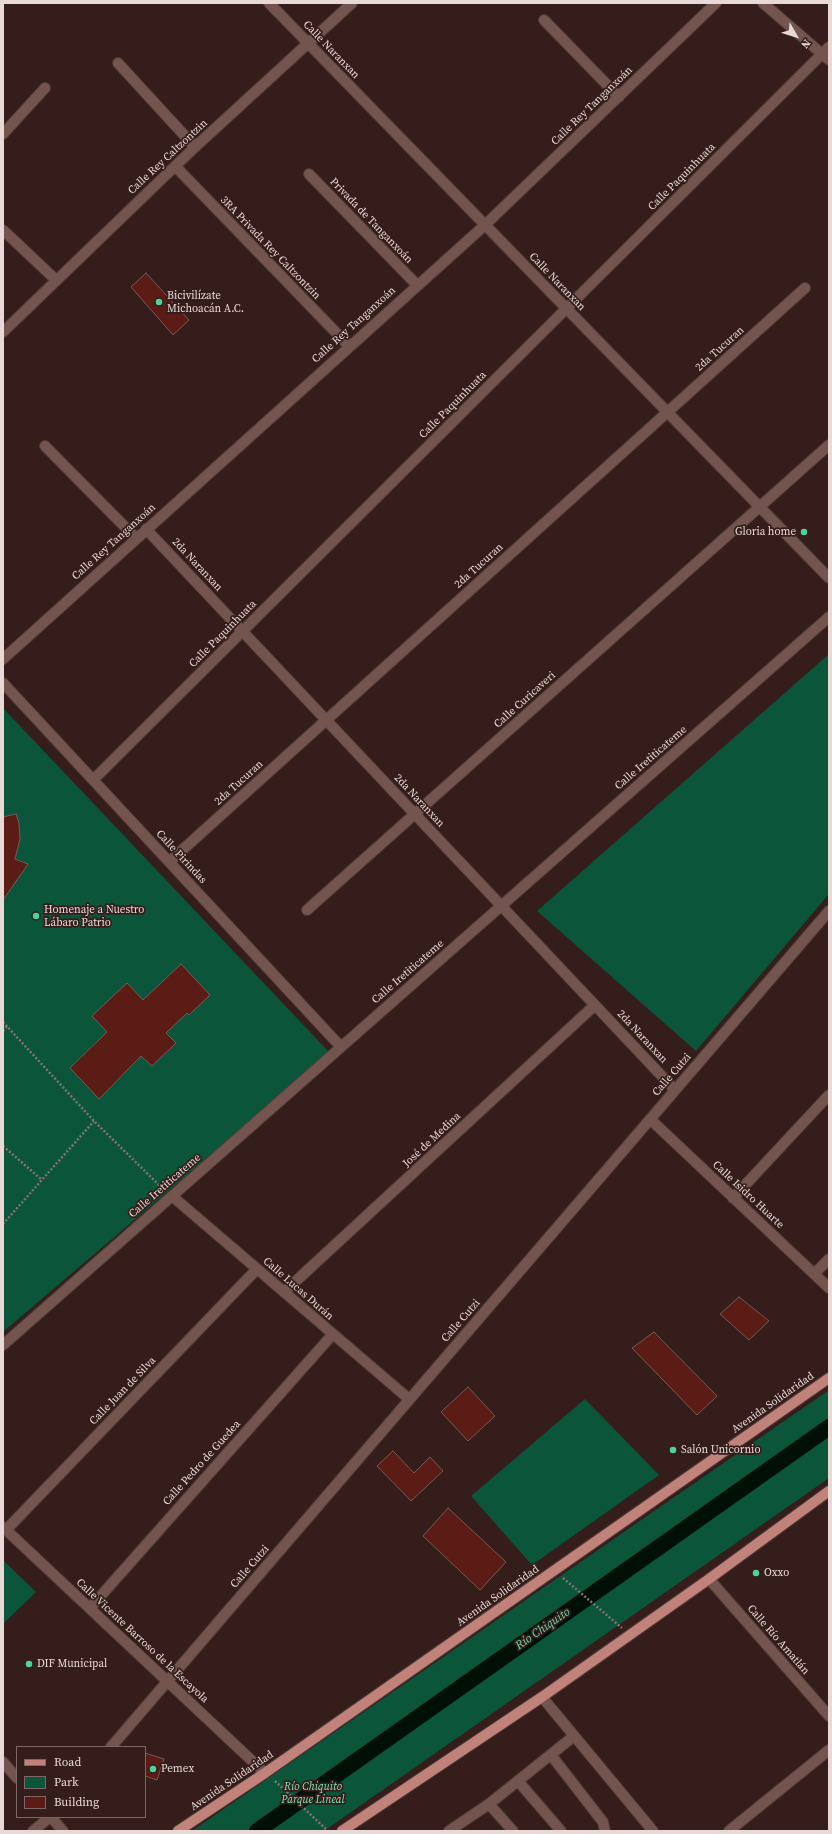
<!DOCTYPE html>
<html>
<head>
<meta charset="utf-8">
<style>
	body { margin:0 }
	#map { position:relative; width:832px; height:1834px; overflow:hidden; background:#341d1a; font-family:"Source Serif 4",serif }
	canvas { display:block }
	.frame { position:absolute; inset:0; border:4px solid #e8d8d6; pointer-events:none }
	.legend { position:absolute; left:16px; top:1746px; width:130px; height:72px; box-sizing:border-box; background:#341d1a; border:1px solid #7c6865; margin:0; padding:5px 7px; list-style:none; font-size:12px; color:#e8d8d6 }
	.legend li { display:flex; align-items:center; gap:8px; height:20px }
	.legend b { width:20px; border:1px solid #7c6865 }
	.north { position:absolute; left:776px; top:16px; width:40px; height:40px; -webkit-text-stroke:3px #341d1a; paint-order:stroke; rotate:129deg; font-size:11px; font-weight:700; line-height:16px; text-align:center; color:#e8d8d6 }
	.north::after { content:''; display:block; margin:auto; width:14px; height:18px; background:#e8d8d6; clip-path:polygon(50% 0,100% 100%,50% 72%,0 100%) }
</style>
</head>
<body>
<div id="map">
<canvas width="832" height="1834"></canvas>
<div class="frame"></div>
<ul class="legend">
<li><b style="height:5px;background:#c18379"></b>Road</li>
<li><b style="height:11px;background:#0b553a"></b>Park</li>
<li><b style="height:11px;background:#5b1c16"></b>Building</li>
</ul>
<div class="north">N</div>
</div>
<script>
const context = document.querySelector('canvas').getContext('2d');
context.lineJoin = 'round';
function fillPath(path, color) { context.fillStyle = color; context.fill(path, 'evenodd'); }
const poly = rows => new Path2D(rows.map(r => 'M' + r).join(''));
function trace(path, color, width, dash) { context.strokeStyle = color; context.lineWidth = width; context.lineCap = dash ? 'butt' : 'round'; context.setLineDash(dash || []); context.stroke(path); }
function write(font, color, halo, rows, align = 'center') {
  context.font = font + ' "Source Serif 4",serif'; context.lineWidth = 3.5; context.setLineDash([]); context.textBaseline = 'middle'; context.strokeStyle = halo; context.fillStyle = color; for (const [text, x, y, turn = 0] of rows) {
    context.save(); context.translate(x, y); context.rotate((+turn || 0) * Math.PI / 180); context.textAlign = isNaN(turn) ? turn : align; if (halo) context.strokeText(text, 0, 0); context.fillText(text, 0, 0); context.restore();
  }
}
const green = poly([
	[829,654,829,894,696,1051,537,911],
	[3,708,330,1053,3,1332],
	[829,1390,829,1478,324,1831,192,1831],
	[585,1399,659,1475,532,1565,471,1496],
	[3,1560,36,1592,3,1624]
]);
const canal = poly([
	[257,1831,829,1427]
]);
const building = poly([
	[146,273,189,320,173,335,131,287,146,273],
	[16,814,19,823,20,839,15,859,28,864,3,900,3,817,16,814],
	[181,964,210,995,189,1015,187,1013,166,1033,176,1043,152,1066,141,1056,99,1099,70,1068,107,1032,92,1016,127,983,143,1000,181,964],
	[739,1297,769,1321,749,1340,720,1314,739,1297],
	[654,1332,717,1396,697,1415,632,1348,654,1332],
	[468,1387,495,1416,468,1441,441,1412,468,1387],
	[393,1451,414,1473,430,1457,443,1471,411,1501,377,1466,393,1451],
	[448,1508,506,1562,480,1590,423,1536,448,1508],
	[145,1753,164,1759,157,1780,145,1776,145,1753]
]);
const path = poly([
	[3,1022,94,1121,163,1189],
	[3,1031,7,1026],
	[3,1146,42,1180],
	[3,1224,94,1121],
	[563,1578,622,1628],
	[275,1781,328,1831]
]);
const minor = poly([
	[269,3,829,578],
	[763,3,829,60],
	[544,20,619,97],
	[118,63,195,147],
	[3,134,45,88],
	[175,166,349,346],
	[309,174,417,285],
	[3,230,56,280],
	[3,332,195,147,352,3],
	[45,446,136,538],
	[146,529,675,1090],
	[3,659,485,225,716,3],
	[3,683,341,1047],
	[93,780,829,47],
	[169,862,805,288],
	[307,910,829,445],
	[650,1119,829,1288],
	[172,1196,409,1399],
	[733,1198,829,1095],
	[814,1274,829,1259],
	[284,1292,595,1005],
	[3,1345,829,617],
	[3,1527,265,1773],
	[6,1530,257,1269],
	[709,1579,829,1716],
	[90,1608,333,1334],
	[542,1697,653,1831],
	[111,1747,829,911],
	[551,1755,603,1822,605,1831],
	[3,1762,17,1778],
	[518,1781,561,1831],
	[51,1817,63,1831],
	[33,1831,50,1817],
	[449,1831,489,1804],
	[513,1831,489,1804,574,1736],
	[729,1831,829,1750]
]);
const major = poly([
	[178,1831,265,1773,829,1378],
	[342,1831,542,1697,709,1579,829,1491]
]);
const markers = [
	[159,302,4,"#4bd49b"],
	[804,532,4,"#4bd49b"],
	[36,916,4,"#4bd49b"],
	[673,1450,4,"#4bd49b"],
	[756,1573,4,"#4bd49b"],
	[29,1664,4,"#4bd49b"],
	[153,1769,4,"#4bd49b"]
];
const streetNames = [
	["Calle Naranxan",331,50,46],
	["Calle Rey Tanganxoán",592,106,-44],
	["Calle Rey Caltzontzin",168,157,-43],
	["Calle Paquinhuata",682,177,-45],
	["Privada de Tanganxoán",371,221,46],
	["3RA Privada Rey Caltzontzin",270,248,46],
	["Calle Naranxan",557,282,46],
	["Calle Rey Tanganxoán",354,325,-42],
	["2da Tucuran",720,349,-42],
	["Calle Paquinhuata",453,405,-45],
	["Calle Rey Tanganxoán",114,542,-42],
	["2da Naranxan",197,565,47],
	["2da Tucuran",479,566,-42],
	["Calle Paquinhuata",223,634,-45],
	["Calle Curicaveri",525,700,-42],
	["Calle Iretiticateme",651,758,-41],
	["2da Tucuran",239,783,-42],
	["2da Naranxan",419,801,47],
	["Calle Pirindas",181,857,47],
	["Calle Iretiticateme",408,972,-41],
	["2da Naranxan",642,1037,47],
	["Calle Cutzi",672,1075,-49],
	["José de Medina",432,1140,-43],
	["Calle Iretiticateme",165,1186,-41],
	["Calle Isidro Huarte",748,1195,43],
	["Calle Lucas Durán",298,1289,41],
	["Calle Cutzi",461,1321,-49],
	["Calle Juan de Silva",123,1391,-46],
	["Avenida Solidaridad",773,1403,-35],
	["Calle Pedro de Guedea",202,1463,-48],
	["Calle Cutzi",250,1567,-49],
	["Avenida Solidaridad",498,1596,-35],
	["Calle Río Amatlán",778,1640,49],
	["Calle Vicente Barroso de la Escayola",142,1641,43],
	["Avenida Solidaridad",232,1781,-34]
];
const poiNames = [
	["Bicivilízate",167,296],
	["Michoacán A.C.",167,309],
	["Gloria home",796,532,"right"],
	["Homenaje a Nuestro",44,910],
	["Lábaro Patrio",44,923],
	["Salón Unicornio",681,1450],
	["Oxxo",764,1573],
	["DIF Municipal",37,1664],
	["Pemex",161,1769]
];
const parkNames = [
	["Río Chiquito",313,1787],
	["Parque Lineal",313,1800]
];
const waterNames = [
	["Río Chiquito",543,1629,-35]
];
fillPath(green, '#0b553a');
trace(canal, '#001007', 16);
fillPath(building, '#5b1c16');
trace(building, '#755a56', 1);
trace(minor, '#513b38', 12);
trace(major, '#513b38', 12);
trace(path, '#877370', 2.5, [2, 2]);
trace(minor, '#73544f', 10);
trace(major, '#c18379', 10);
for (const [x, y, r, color] of markers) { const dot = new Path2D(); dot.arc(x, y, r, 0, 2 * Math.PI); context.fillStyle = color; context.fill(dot); trace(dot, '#341d1a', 1.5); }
write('11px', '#e8d8d6', '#341d1a', streetNames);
write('11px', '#e8d8d6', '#341d1a', poiNames, 'left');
write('italic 11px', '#7de9b8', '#341d1a', parkNames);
write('italic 12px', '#6ad7a6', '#341d1a', waterNames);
</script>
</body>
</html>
